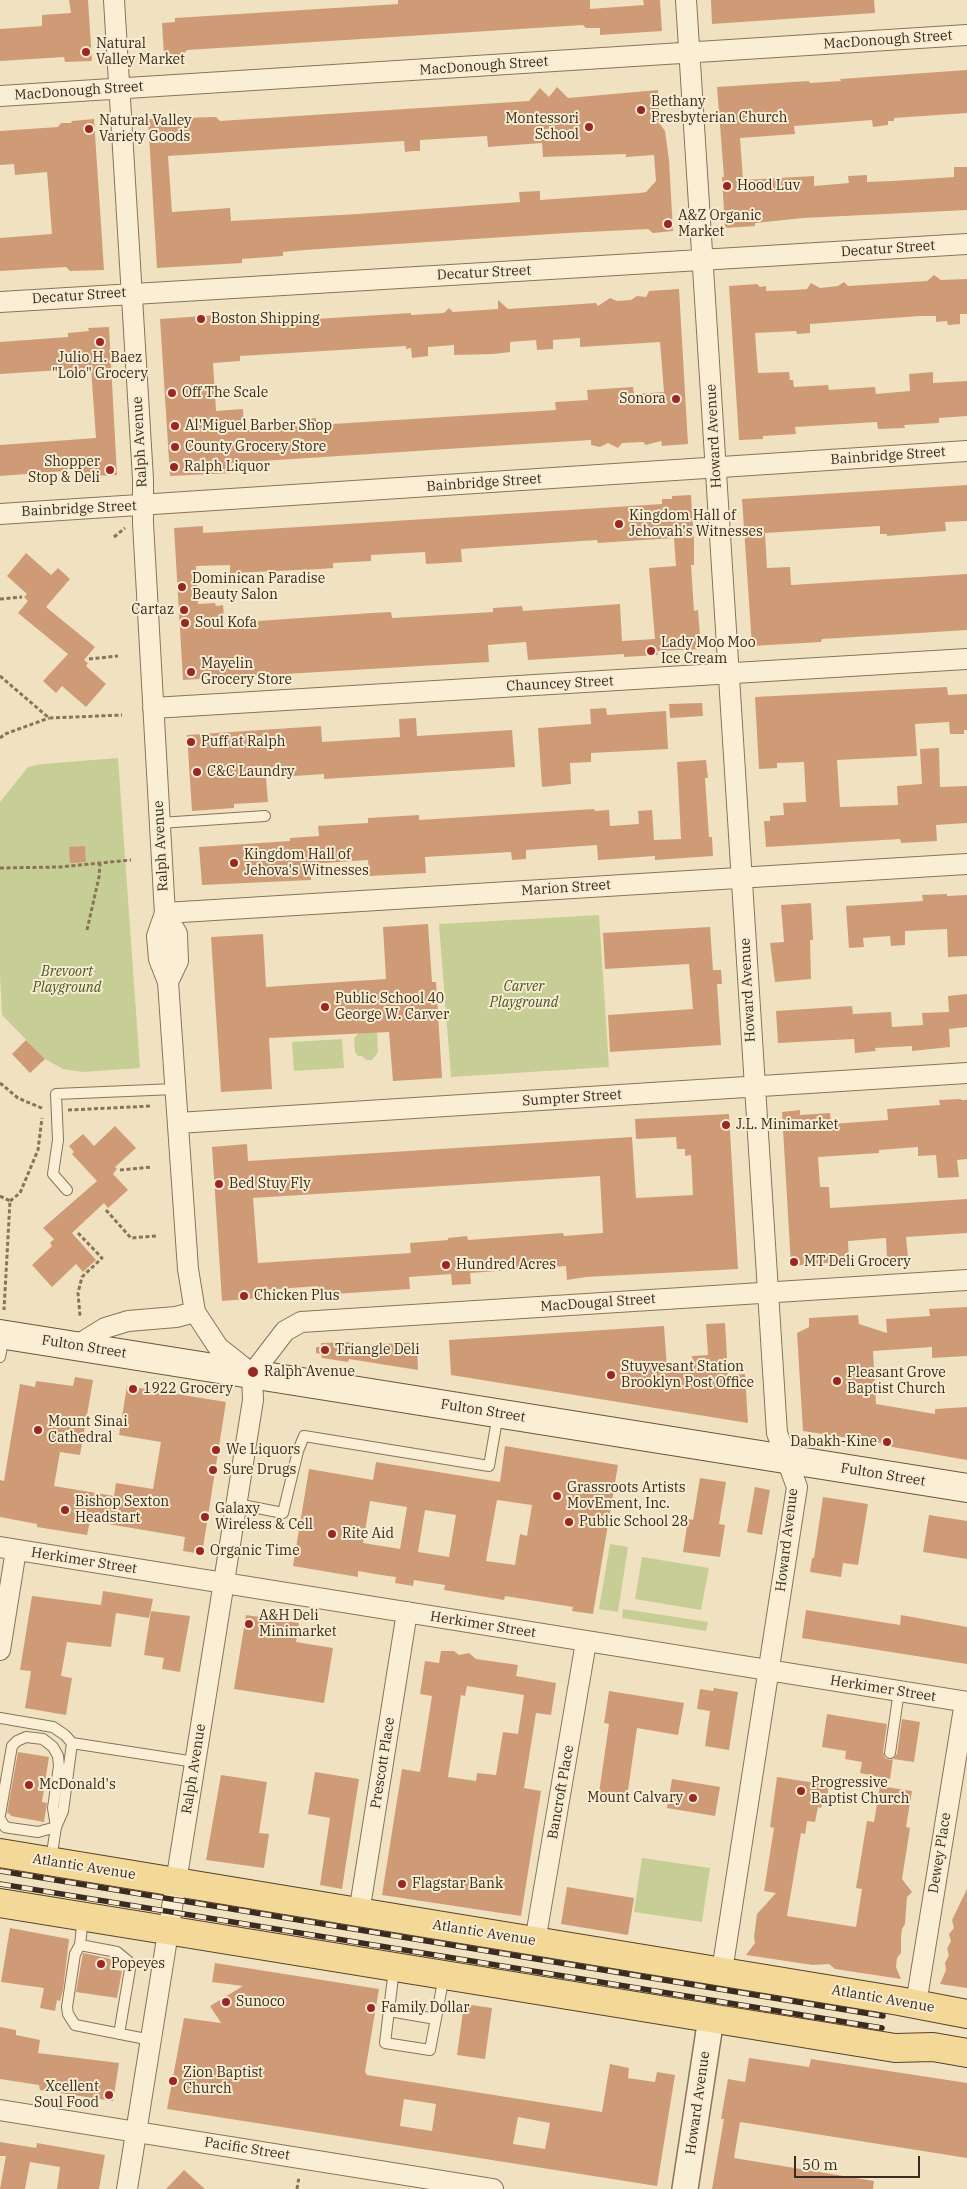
<!DOCTYPE html>
<html>
<head>
<meta charset="utf-8">
<style>
	body { margin:0 }
	#map { position:relative; width:967px; height:2189px; overflow:hidden; background:#f0e2c1; font-family:"IBM Plex Serif",serif }
	canvas { display:block }
	.scale { position:absolute; left:794px; top:2156px; width:126px; height:22px; box-sizing:border-box; border:2px solid #392b1d; border-top:0; padding-left:6px; font-size:15px; line-height:18px; white-space:nowrap; color:#392b1d; -webkit-text-stroke:4px #f7ecd1; paint-order:stroke }
</style>
</head>
<body>
<div id="map">
<canvas width="967" height="2189"></canvas>
<div class="scale">50 m</div>
</div>
<script>
const context = document.querySelector('canvas').getContext('2d');
context.lineJoin = 'round';
function fillPath(path, color) { context.fillStyle = color; context.fill(path, 'evenodd'); }
const poly = rows => new Path2D(rows.map(r => 'M' + r).join(''));
function trace(path, color, width, dash) { context.strokeStyle = color; context.lineWidth = width; context.lineCap = dash ? 'butt' : 'round'; context.setLineDash(dash || []); context.stroke(path); }
function write(font, color, halo, rows, align = 'center') {
  context.font = font + ' "IBM Plex Serif",serif'; context.lineWidth = 4; context.setLineDash([]); context.textBaseline = 'middle'; context.strokeStyle = halo; context.fillStyle = color; for (const [text, x, y, turn = 0] of rows) {
    context.save(); context.translate(x, y); context.rotate((+turn || 0) * Math.PI / 180); context.textAlign = isNaN(turn) ? turn : align; if (halo) context.strokeText(text, 0, 0); context.fillText(text, 0, 0); context.restore();
  }
}
const green = poly([
	[118,758,140,1068,82,1072,63,1069,45,1059,2,1015,0,975,0,802,28,767,42,764],
	[599,915,609,1067,451,1077,439,924],
	[377,1032,378,1052,372,1060,366,1060,362,1056,358,1056,355,1052,354,1038,359,1033],
	[342,1039,344,1068,294,1071,292,1042],
	[610,1544,628,1547,618,1612,599,1609],
	[642,1557,709,1568,701,1610,635,1599],
	[623,1609,708,1622,706,1631,622,1618],
	[642,1858,710,1868,702,1922,634,1912]
]);
const building = poly([
	[69,0,88,0,92,61,65,62,64,57,0,61,0,29,42,26,42,15,71,13],
	[398,0,590,0,590,9,644,5,643,0,660,0,662,31,600,35,600,28,586,28,583,25,187,50,183,55,164,56,162,23,175,22,175,18,398,4],
	[711,0,874,0,875,13,712,24],
	[967,70,967,113,894,118,894,121,888,121,888,125,873,127,872,120,794,126,795,134,740,138,743,180,814,176,814,186,849,183,848,176,867,175,867,182,893,181,954,177,954,167,967,167,967,210,803,218,755,223,755,226,725,228,722,177,724,177,717,87,809,81,810,83,826,82,841,81,840,79],
	[557,87,568,98,658,90,660,124,665,131,669,160,673,231,653,233,648,229,567,233,304,250,283,252,283,256,242,259,242,263,157,268,148,119,216,117,220,121,529,101,540,88,549,97],
	[487,136,488,147,542,143,543,157,626,154,626,157,654,155,656,181,646,192,640,193,540,200,540,191,519,192,520,202,358,214,231,221,230,208,172,212,168,156,404,141,405,152,413,151,420,151,420,140],
	[94,119,104,270,70,271,66,267,0,271,0,238,52,234,47,172,15,175,14,164,0,165,0,131,58,127,61,123,71,123,72,121],
	[934,275,941,280,967,279,967,314,960,314,960,324,948,325,947,321,936,322,936,316,920,316,810,324,810,333,797,334,796,331,755,333,758,373,789,372,790,380,793,380,794,387,828,385,829,390,875,387,876,394,910,391,909,374,933,372,933,383,967,381,967,416,939,418,939,423,904,425,905,428,878,429,877,422,795,427,796,434,763,436,763,439,739,440,729,286,757,284,760,287,766,286,766,291,794,290,807,289,811,283,820,288,838,286,844,282,848,286,927,281],
	[679,289,688,444,662,446,661,441,646,445,643,442,622,443,618,448,608,443,600,447,591,445,591,440,509,445,231,463,232,473,170,476,160,319,218,315,218,316,222,316,222,319,244,317,251,323,411,313,411,315,444,313,449,308,453,312,498,309,498,300,508,309,596,303,598,306,610,298,617,301,631,300,637,296,646,297,649,291],
	[580,338,580,347,660,342,664,392,634,394,633,387,587,390,588,400,555,402,556,410,316,425,316,418,301,419,301,426,244,430,243,409,216,411,213,363,240,361,240,356,406,346,406,349,411,348,412,358,428,356,428,347,454,345,454,355,494,354,510,352,510,342,536,340,537,350,553,349,553,340],
	[109,327,117,475,90,476,89,474,77,475,77,470,0,476,0,445,96,438,91,368,0,374,0,342,68,337,68,333,89,331,88,328],
	[967,485,967,521,945,522,946,531,887,536,887,534,880,534,880,526,765,533,767,568,790,567,791,585,967,574,967,630,822,639,821,642,752,646,742,499],
	[691,495,694,541,694,565,691,565,694,611,698,610,701,649,657,651,658,655,624,657,624,654,528,660,526,642,488,645,489,662,183,680,174,528,203,526,203,533,569,510,662,504,662,499,672,499,672,496],
	[674,538,676,566,649,568,655,639,622,641,620,604,523,611,522,606,493,608,493,612,392,618,391,612,372,613,258,621,258,626,225,629,223,605,216,606,215,603,198,604,196,566,230,565,230,573,321,569,333,568,333,563,371,561,371,555,425,552,426,564,462,562,461,549,597,540,598,543],
	[26,553,51,575,58,568,70,579,46,607,95,647,84,660,88,663,86,666,106,684,86,707,62,686,56,693,43,681,68,654,18,613,28,601,24,597,27,594,7,576],
	[947,687,948,695,967,694,967,730,964,730,964,734,950,734,949,722,915,724,917,756,837,760,840,807,898,805,897,786,922,784,920,749,939,748,940,787,967,786,967,823,936,825,937,841,901,843,900,839,766,847,764,821,770,821,770,816,784,815,783,803,806,802,804,762,777,763,777,768,759,769,755,697],
	[702,703,703,716,670,718,669,704],
	[606,708,607,715,666,711,668,749,591,753,591,762,570,763,571,784,542,787,538,728,591,724,590,709],
	[416,718,417,736,512,730,515,767,324,779,324,774,266,778,268,802,234,804,234,808,192,811,187,735,321,726,322,742,400,737,399,719],
	[706,760,708,778,705,778,709,837,712,837,713,856,655,860,655,856,598,860,597,845,526,850,526,859,512,860,511,852,425,857,426,873,369,876,368,860,310,864,311,880,202,885,199,847,290,841,290,838,319,836,318,826,368,823,368,818,419,815,419,820,594,809,595,811,609,810,610,826,639,824,638,811,652,810,654,840,681,839,677,762],
	[85,846,86,862,70,863,69,847],
	[947,894,947,896,967,895,967,956,948,957,947,929,905,931,905,945,891,946,890,936,863,938,864,947,849,948,846,906,923,901,922,895],
	[811,903,813,940,810,940,811,979,775,982,770,943,784,942,781,905],
	[428,924,432,982,436,982,442,1078,393,1081,389,1032,269,1038,272,1089,221,1092,211,937,263,934,266,987,386,979,383,927],
	[710,927,713,970,721,970,722,984,717,984,721,1045,610,1052,608,1015,693,1009,689,964,605,969,603,933],
	[967,994,967,1027,949,1029,950,1047,912,1051,912,1046,875,1048,876,1051,855,1053,854,1039,778,1043,776,1011,852,1006,853,1014,891,1012,892,1027,923,1025,922,1013,949,1012,948,996],
	[26,1040,45,1059,30,1073,12,1054],
	[961,1099,961,1100,967,1100,967,1159,957,1160,959,1177,938,1178,936,1155,918,1156,918,1147,879,1150,879,1153,818,1157,820,1187,829,1187,830,1208,967,1199,967,1233,906,1237,908,1257,887,1258,886,1238,848,1241,849,1261,791,1266,782,1112,800,1110,800,1115,830,1113,831,1124,888,1120,887,1109,940,1105,939,1100],
	[729,1114,738,1269,586,1277,567,1280,566,1266,470,1273,471,1284,452,1285,451,1274,409,1277,410,1289,319,1295,318,1286,278,1289,259,1290,260,1298,222,1301,212,1147,247,1144,248,1161,632,1137,636,1198,693,1195,691,1155,685,1156,685,1149,677,1149,676,1137,636,1139,635,1119],
	[600,1176,603,1233,564,1236,563,1233,468,1240,467,1236,448,1238,448,1240,410,1243,411,1253,258,1263,253,1198],
	[115,1126,136,1148,115,1167,117,1169,113,1174,128,1190,108,1208,104,1203,72,1233,96,1260,83,1272,76,1264,52,1287,32,1265,52,1246,50,1243,54,1239,43,1228,97,1181,72,1154,74,1152,69,1146,83,1134,94,1146],
	[967,1307,967,1356,932,1358,932,1347,873,1351,876,1404,935,1414,935,1409,967,1407,967,1460,881,1445,881,1443,803,1431,797,1333,809,1327,809,1318,858,1315,859,1324,887,1333,886,1319,930,1316,929,1309],
	[725,1323,728,1375,745,1374,748,1423,451,1375,449,1340,664,1326,667,1368,693,1368,692,1356,708,1355,706,1324],
	[351,1342,350,1346,417,1342,418,1370,349,1359,348,1362,322,1358,321,1354,316,1353,316,1347,321,1347,321,1343],
	[75,1377,93,1380,80,1455,60,1452,54,1486,114,1496,116,1483,153,1489,161,1442,119,1435,127,1386,226,1402,202,1554,183,1551,185,1537,90,1521,87,1535,37,1527,37,1524,0,1517,0,1480,4,1481,20,1384,35,1387,36,1381,73,1386],
	[505,1446,618,1465,593,1614,572,1611,573,1607,505,1596,504,1600,444,1590,445,1585,414,1580,413,1586,395,1583,396,1577,381,1575,358,1571,358,1577,293,1566,309,1469,373,1480,376,1462,500,1482],
	[497,1500,532,1505,527,1536,520,1534,515,1565,486,1561],
	[370,1501,407,1507,400,1549,363,1543],
	[425,1510,456,1515,449,1557,418,1552],
	[700,1478,726,1482,719,1524,725,1525,720,1557,683,1552,688,1519,693,1520],
	[755,1487,770,1490,762,1535,747,1532],
	[823,1497,868,1504,858,1565,843,1563,841,1577,810,1572,812,1558,814,1558],
	[929,1515,967,1521,967,1559,923,1552],
	[103,1591,153,1599,149,1618,116,1613,111,1647,67,1642,61,1676,72,1678,66,1715,25,1708,31,1671,20,1670,32,1596,101,1605],
	[806,1610,900,1625,901,1615,967,1627,967,1664,802,1638],
	[151,1611,190,1616,180,1672,162,1669,164,1658,144,1655],
	[246,1615,299,1623,296,1642,333,1648,324,1703,234,1689],
	[441,1651,454,1651,459,1655,469,1653,476,1659,518,1665,516,1676,556,1683,551,1715,536,1713,524,1788,541,1791,521,1916,382,1895,402,1769,420,1772,432,1696,420,1694,425,1661,439,1663],
	[467,1686,524,1695,518,1734,503,1732,496,1775,477,1773,476,1781,448,1777,461,1695,465,1696],
	[714,1688,738,1692,729,1750,705,1746,710,1711,697,1709,700,1689,713,1691],
	[609,1691,684,1703,678,1735,637,1728,626,1804,598,1800,609,1724,604,1723],
	[827,1714,887,1724,883,1752,885,1758,890,1760,893,1759,897,1754,902,1719,920,1722,914,1762,893,1759,890,1779,860,1773,862,1762,845,1759,846,1751,822,1747],
	[18,1752,49,1757,42,1802,47,1803,44,1822,11,1816,10,1814,7,1813],
	[315,1772,359,1779,342,1889,320,1885,330,1818,308,1814],
	[221,1775,267,1782,259,1833,269,1834,264,1868,206,1860],
	[777,1777,829,1785,826,1801,823,1800,821,1808,818,1807,815,1822,807,1821,805,1834,801,1833,787,1916,856,1927,862,1889,856,1888,867,1821,874,1822,880,1786,912,1791,906,1827,910,1828,902,1879,912,1892,907,1897,905,1924,902,1929,901,1938,901,1953,897,1958,896,1967,901,1979,835,1969,829,1964,813,1965,746,1955,755,1943,754,1937,757,1914,776,1893,764,1891,774,1828,770,1827],
	[672,1779,720,1787,715,1816,667,1808],
	[567,1887,634,1898,628,1935,561,1924],
	[967,1889,967,1988,940,1984,946,1970,945,1963,949,1955,947,1949,951,1941,949,1934,954,1928,952,1920],
	[10,1928,69,1939,63,1990,60,2001,57,2000,55,2011,40,2008,44,1988,1,1982],
	[83,1953,116,1960,115,1970,122,1971,117,1998,76,1992],
	[215,1963,379,1989,365,2072,367,2075,602,2112,610,2064,629,2068,628,2078,655,2082,657,2072,675,2075,657,2186,167,2109,184,2018,221,2023,210,2006,243,1986,212,1982],
	[404,2099,436,2104,432,2131,400,2126],
	[518,2117,550,2123,545,2149,513,2144],
	[464,2004,492,2008,485,2059,457,2055],
	[0,2027,16,2030,16,2035,40,2040,38,2053,119,2063,113,2101,40,2090,39,2085,0,2079],
	[749,2058,809,2067,811,2059,967,2083,967,2158,740,2122,734,2158,874,2181,873,2189,712,2189,724,2119,721,2119,728,2079,745,2082],
	[0,2142,36,2148,37,2143,105,2155,99,2189,57,2189,60,2167,30,2162,25,2189,0,2189,6,2156,0,2156],
	[184,2170,205,2189,166,2189]
]);
const path = poly([
	[114,537,125,528],
	[0,599,22,597],
	[89,659,118,656],
	[0,676,49,718,122,715],
	[0,738,5,734,49,718],
	[0,868,59,867,131,860],
	[87,930,99,877,100,864],
	[0,1083,18,1098,44,1109],
	[68,1110,152,1106],
	[120,1170,152,1167],
	[0,1196,10,1201,4,1310],
	[10,1201,20,1193,38,1150,42,1118],
	[106,1210,131,1238,156,1236],
	[78,1233,102,1258,82,1277,78,1293,80,1316],
	[297,2189,299,2177]
]);
const service = poly([
	[160,823,265,816],
	[67,1190,53,1174,58,1140,56,1094,175,1089],
	[0,1357,4,1336],
	[237,1504,283,1513,298,1451,304,1436,489,1466,498,1414],
	[0,1718,53,1727,65,1735,72,1743,63,1811,56,1827,51,1860],
	[72,1743,195,1762],
	[890,1753,899,1691],
	[0,1815,12,1746,17,1741,26,1737,43,1739,53,1747,58,1756,59,1766,53,1808,56,1827,38,1832,10,1828,5,1827,0,1819],
	[83,1917,80,1945,75,1954,67,2007,68,2014,75,2025,151,2040],
	[80,1945,117,1952,128,1961,130,1969,119,2034],
	[394,1969,385,2043,430,2050,444,1976],
	[389,2011,436,2019]
]);
const minor = poly([
	[114,0,143,479,143,523,164,897,165,913,177,934,178,961,168,982],
	[686,0,777,1433,797,1487,722,1971],
	[0,96,967,35],
	[0,302,967,244],
	[0,514,967,451],
	[153,708,967,659],
	[165,913,967,864],
	[178,1123,967,1073],
	[76,1346,105,1328,128,1321,176,1317,195,1312],
	[252,1374,285,1331,301,1322,967,1280],
	[0,1547,967,1702],
	[0,1650,16,1550],
	[359,1913,407,1612],
	[535,1942,586,1642],
	[916,2004,965,1702],
	[0,2110,493,2189],
	[127,2189,253,1400,252,1374,218,1347,195,1312,188,1269,168,982,159,959,157,936,165,913]
]);
const tertiary = poly([
	[685,2189,711,2018]
]);
const secondary = poly([
	[0,1334,967,1488]
]);
const primary = poly([
	[0,1853,899,2001,967,2014],
	[0,1903,895,2048,933,2047,967,2053]
]);
const rail = poly([
	[0,1871,883,2016],
	[0,1884,882,2028]
]);
const markers = [
	[86,52,5,"#9b2626"],
	[641,110,5,"#9b2626"],
	[589,127,5,"#9b2626"],
	[89,129,5,"#9b2626"],
	[727,186,5,"#9b2626"],
	[668,224,5,"#9b2626"],
	[201,319,5,"#9b2626"],
	[100,342,5,"#9b2626"],
	[172,393,5,"#9b2626"],
	[676,399,5,"#9b2626"],
	[175,426,5,"#9b2626"],
	[175,447,5,"#9b2626"],
	[174,467,5,"#9b2626"],
	[110,470,5,"#9b2626"],
	[619,524,5,"#9b2626"],
	[182,587,5,"#9b2626"],
	[184,610,5,"#9b2626"],
	[185,623,5,"#9b2626"],
	[651,651,5,"#9b2626"],
	[191,672,5,"#9b2626"],
	[191,742,5,"#9b2626"],
	[197,772,5,"#9b2626"],
	[234,863,5,"#9b2626"],
	[325,1007,5,"#9b2626"],
	[726,1125,5,"#9b2626"],
	[219,1184,5,"#9b2626"],
	[794,1262,5,"#9b2626"],
	[446,1265,5,"#9b2626"],
	[244,1296,5,"#9b2626"],
	[325,1350,5,"#9b2626"],
	[253,1372,6,"#9b2626"],
	[611,1375,5,"#9b2626"],
	[837,1381,5,"#9b2626"],
	[133,1389,5,"#9b2626"],
	[38,1430,5,"#9b2626"],
	[887,1442,5,"#9b2626"],
	[216,1450,5,"#9b2626"],
	[213,1470,5,"#9b2626"],
	[557,1496,5,"#9b2626"],
	[65,1510,5,"#9b2626"],
	[205,1517,5,"#9b2626"],
	[569,1522,5,"#9b2626"],
	[332,1534,5,"#9b2626"],
	[200,1551,5,"#9b2626"],
	[249,1624,5,"#9b2626"],
	[29,1785,5,"#9b2626"],
	[801,1791,5,"#9b2626"],
	[693,1798,5,"#9b2626"],
	[402,1884,5,"#9b2626"],
	[101,1964,5,"#9b2626"],
	[226,2002,5,"#9b2626"],
	[371,2008,5,"#9b2626"],
	[173,2081,5,"#9b2626"],
	[109,2095,5,"#9b2626"]
];
const streetNames = [
	["MacDonough Street",888,40,-4],
	["MacDonough Street",484,66,-4],
	["MacDonough Street",79,91,-4],
	["Decatur Street",888,249,-4],
	["Decatur Street",484,273,-3],
	["Decatur Street",79,296,-4],
	["Howard Avenue",714,436,-93],
	["Ralph Avenue",140,442,-93],
	["Bainbridge Street",888,456,-4],
	["Bainbridge Street",484,483,-4],
	["Bainbridge Street",79,509,-3],
	["Chauncey Street",560,684,-3],
	["Ralph Avenue",161,846,-93],
	["Marion Street",566,888,-4],
	["Howard Avenue",748,990,-93],
	["Sumpter Street",572,1098,-4],
	["MacDougal Street",598,1303,-4],
	["Fulton Street",84,1347,9],
	["Fulton Street",483,1411,9],
	["Fulton Street",883,1475,9],
	["Howard Avenue",787,1540,-83],
	["Herkimer Street",84,1561,9],
	["Herkimer Street",483,1625,9],
	["Herkimer Street",883,1689,9],
	["Prescott Place",383,1763,-81],
	["Ralph Avenue",194,1769,-81],
	["Bancroft Place",561,1792,-80],
	["Dewey Place",940,1853,-81],
	["Atlantic Avenue",84,1867,9],
	["Atlantic Avenue",484,1933,9],
	["Atlantic Avenue",883,1999,10],
	["Howard Avenue",698,2103,-82],
	["Pacific Street",247,2149,9]
];
const poiNames = [
	["Natural",96,44],
	["Valley Market",96,60],
	["Bethany",651,102],
	["Presbyterian Church",651,118],
	["Montessori",579,119,"right"],
	["School",579,135,"right"],
	["Natural Valley",99,121],
	["Variety Goods",99,137],
	["Hood Luv",737,186],
	["A&Z Organic",678,216],
	["Market",678,232],
	["Boston Shipping",211,319],
	["Julio H. Baez",100,358,"center"],
	["\"Lolo\" Grocery",100,374,"center"],
	["Off The Scale",182,393],
	["Sonora",666,399,"right"],
	["Al'Miguel Barber Shop",185,426],
	["County Grocery Store",185,447],
	["Shopper",100,462,"right"],
	["Stop & Deli",100,478,"right"],
	["Ralph Liquor",184,467],
	["Kingdom Hall of",629,516],
	["Jehovah's Witnesses",629,532],
	["Dominican Paradise",192,579],
	["Beauty Salon",192,595],
	["Cartaz",174,610,"right"],
	["Soul Kofa",195,623],
	["Lady Moo Moo",661,643],
	["Ice Cream",661,659],
	["Mayelin",201,664],
	["Grocery Store",201,680],
	["Puff at Ralph",201,742],
	["C&C Laundry",207,772],
	["Kingdom Hall of",244,855],
	["Jehova's Witnesses",244,871],
	["Public School 40",335,999],
	["George W. Carver",335,1015],
	["J.L. Minimarket",736,1125],
	["Bed Stuy Fly",229,1184],
	["MT Deli Grocery",804,1262],
	["Hundred Acres",456,1265],
	["Chicken Plus",254,1296],
	["Triangle Deli",335,1350],
	["Stuyvesant Station",621,1367],
	["Brooklyn Post Office",621,1383],
	["Ralph Avenue",264,1372],
	["Pleasant Grove",847,1373],
	["Baptist Church",847,1389],
	["1922 Grocery",143,1389],
	["Mount Sinai",48,1422],
	["Cathedral",48,1438],
	["Dabakh-Kine",877,1442,"right"],
	["We Liquors",226,1450],
	["Sure Drugs",223,1470],
	["Grassroots Artists",567,1488],
	["MovEment, Inc.",567,1504],
	["Bishop Sexton",75,1502],
	["Headstart",75,1518],
	["Galaxy",215,1509],
	["Wireless & Cell",215,1525],
	["Public School 28",579,1522],
	["Rite Aid",342,1534],
	["Organic Time",210,1551],
	["A&H Deli",259,1616],
	["Minimarket",259,1632],
	["Progressive",811,1783],
	["Baptist Church",811,1799],
	["McDonald's",39,1785],
	["Mount Calvary",683,1798,"right"],
	["Flagstar Bank",412,1884],
	["Popeyes",111,1964],
	["Sunoco",236,2002],
	["Family Dollar",381,2008],
	["Zion Baptist",183,2073],
	["Church",183,2089],
	["Xcellent",99,2087,"right"],
	["Soul Food",99,2103,"right"]
];
const parkNames = [
	["Brevoort",67,972],
	["Playground",67,988],
	["Carver",524,987],
	["Playground",524,1003]
];
fillPath(green, '#c7ce95');
fillPath(building, '#cf9b76');
trace(service, '#8a7358', 12);
trace(minor, '#8a7358', 22);
trace(tertiary, '#8a7358', 28);
trace(secondary, '#6c543b', 30);
trace(primary, '#58412d', 30);
trace(path, '#8a7358', 3, [4, 2.5]);
trace(service, '#faefd5', 10);
trace(minor, '#faefd5', 20);
trace(tertiary, '#faefd5', 25);
trace(secondary, '#faefd5', 28);
trace(primary, '#f4d898', 28);
trace(rail, '#392b1d', 5.5);
trace(rail, '#f7ecd1', 4, [11]);
for (const [x, y, r, color] of markers) { const dot = new Path2D(); dot.arc(x, y, r, 0, 2 * Math.PI); context.fillStyle = color; context.fill(dot); trace(dot, '#f7ecd1', 2); }
write('14px', '#392b1d', '#f7ecd1', streetNames);
write('14px', '#392b1d', '#f7ecd1', poiNames, 'left');
write('italic 14px', '#495623', '#f7ecd1', parkNames);
</script>
</body>
</html>
